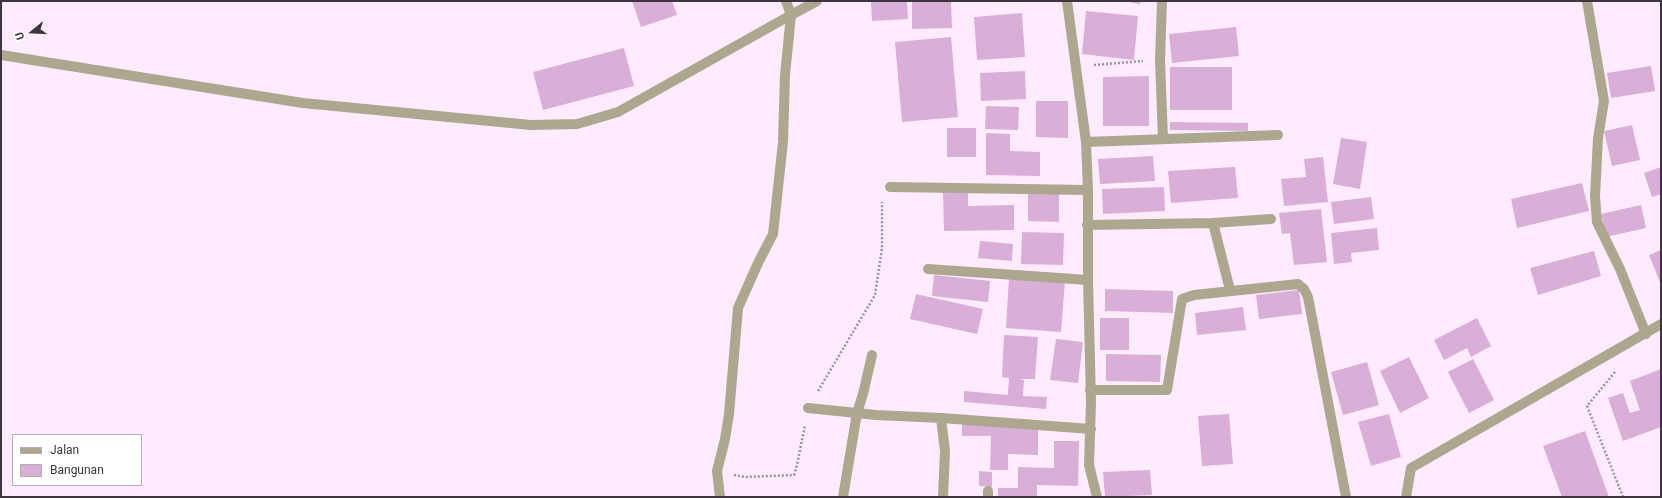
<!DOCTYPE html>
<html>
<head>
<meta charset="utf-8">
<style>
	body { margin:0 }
	#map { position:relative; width:1662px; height:498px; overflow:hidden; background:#ffebfe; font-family:Roboto,sans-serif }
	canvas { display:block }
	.frame { position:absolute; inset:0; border:2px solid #3e353e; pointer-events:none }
	.legend { position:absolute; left:12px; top:434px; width:130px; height:52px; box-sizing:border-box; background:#fff; border:1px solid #b2aeb2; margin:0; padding:5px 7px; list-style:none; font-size:12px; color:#3e353e }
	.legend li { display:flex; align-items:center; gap:8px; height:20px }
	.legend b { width:20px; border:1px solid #b2aeb2 }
	.north { position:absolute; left:12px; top:12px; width:40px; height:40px; -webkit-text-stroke:3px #fff; paint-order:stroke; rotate:252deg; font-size:11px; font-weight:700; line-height:16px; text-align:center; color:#3e353e }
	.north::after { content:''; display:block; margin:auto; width:14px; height:18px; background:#3e353e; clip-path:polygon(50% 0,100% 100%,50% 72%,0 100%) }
</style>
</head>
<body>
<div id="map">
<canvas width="1662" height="498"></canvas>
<div class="frame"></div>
<ul class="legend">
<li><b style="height:5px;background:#aea78f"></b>Jalan</li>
<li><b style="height:11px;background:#d9aed7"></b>Bangunan</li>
</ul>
<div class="north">U</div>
</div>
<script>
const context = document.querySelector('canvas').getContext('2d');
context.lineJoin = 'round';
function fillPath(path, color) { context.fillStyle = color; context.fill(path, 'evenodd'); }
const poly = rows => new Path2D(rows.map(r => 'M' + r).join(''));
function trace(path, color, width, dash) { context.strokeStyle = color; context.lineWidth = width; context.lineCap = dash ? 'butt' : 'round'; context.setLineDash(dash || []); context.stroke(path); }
const building = poly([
	[632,1,672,1,677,15,641,27],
	[871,1,907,1,908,19,872,21],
	[912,1,951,1,952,28,912,29],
	[1123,1,1141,1,1140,4],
	[1086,11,1138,16,1134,60,1082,54],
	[1022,13,1025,57,977,60,974,17],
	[1236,27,1239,56,1172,63,1169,34],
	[951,37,958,117,902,122,895,42],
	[624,48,634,86,543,110,533,72],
	[1651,66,1655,91,1611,98,1607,73],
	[1170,67,1232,67,1232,110,1170,110],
	[1025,71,1026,99,981,101,980,73],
	[1149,76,1149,126,1103,126,1103,77],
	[1036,101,1068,101,1068,138,1036,137],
	[986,106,1019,107,1018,130,985,129],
	[1170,122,1248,123,1248,131,1170,130],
	[1632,125,1640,160,1612,166,1604,131],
	[947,128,976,128,976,157,947,157],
	[986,133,1010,134,1010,151,1040,152,1040,176,986,175],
	[1341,138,1367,142,1360,189,1333,184],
	[1153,156,1155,181,1100,184,1098,159],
	[1323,157,1328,202,1284,206,1281,179,1306,177,1304,159],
	[1235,167,1238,198,1171,203,1168,171],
	[1661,167,1661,194,1652,197,1644,173],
	[1582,183,1589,211,1517,228,1511,199],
	[1164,187,1165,211,1103,214,1102,189],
	[968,191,968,206,1014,205,1014,230,944,231,943,192],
	[1028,193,1059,193,1059,222,1028,221],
	[1371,197,1374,219,1334,224,1331,202],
	[1641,205,1646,228,1606,237,1601,214],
	[1321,209,1327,262,1294,265,1290,233,1282,234,1279,213],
	[1377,228,1379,250,1351,253,1352,262,1334,264,1331,233],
	[1022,232,1064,233,1063,265,1021,264],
	[980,241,1013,244,1012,261,978,258],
	[1661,250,1661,285,1649,255],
	[1594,251,1601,276,1538,295,1530,268],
	[934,275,990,281,988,302,932,296],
	[1009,277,1065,281,1061,332,1006,328],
	[1105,289,1173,291,1173,313,1105,311],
	[1299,290,1302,314,1259,319,1256,295],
	[916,294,983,309,977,334,910,319],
	[1243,307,1246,330,1197,335,1195,313],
	[1100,318,1129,318,1129,350,1100,350],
	[1477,318,1491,346,1471,357,1467,348,1444,360,1434,340],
	[1004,335,1038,337,1035,379,1020,379,1024,380,1023,396,1047,397,1046,409,964,402,964,391,1008,395,1009,378,1002,377],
	[1056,339,1083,342,1078,383,1050,380],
	[1106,354,1161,355,1160,382,1106,381],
	[1409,357,1429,398,1400,413,1380,371],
	[1473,359,1494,400,1469,413,1448,372],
	[1367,362,1379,405,1343,415,1331,372],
	[1661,369,1661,427,1623,441,1608,398,1623,393,1630,413,1640,410,1630,381],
	[1229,414,1233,464,1202,466,1198,416],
	[1389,414,1401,457,1371,466,1358,422],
	[962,423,1038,425,1038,455,1008,454,1008,470,990,470,991,436,962,436],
	[1585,431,1609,497,1562,497,1543,446],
	[1054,441,1079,441,1078,486,1037,485,1037,497,998,497,998,488,1018,488,1018,467,1054,468],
	[1150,470,1152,495,1105,497,1103,472],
	[979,471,992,472,992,487,979,486]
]);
const path = poly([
	[1094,65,1143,61],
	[1615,372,1587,406,1623,497],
	[818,391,875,295,882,248,882,202],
	[734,475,745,477,794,475,797,465,805,425]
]);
const service = poly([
	[1,55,303,103,531,125,577,124,618,112,791,15]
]);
const pedestrian = poly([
	[1086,142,1278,135],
	[890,187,1088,190],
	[1213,223,1230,290],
	[1087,225,1213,223,1271,219],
	[928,269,1088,280],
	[1090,390,1167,390,1182,299,1194,295,1298,284,1304,289,1308,297,1346,497],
	[808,408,876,415,941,418,945,451,943,497],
	[941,418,1091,429],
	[720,497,717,471,725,439,729,414,738,308,758,263,773,234,783,142,785,75,791,15],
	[843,497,857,413,863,394,872,355],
	[988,497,988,491]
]);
const minor = poly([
	[786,1,791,15,817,1],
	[1067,1,1086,142,1088,190,1088,280,1091,402,1089,465,1097,497],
	[1162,1,1160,60,1163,139],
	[1587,1,1604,101,1598,138,1595,196,1597,222,1620,269,1646,334],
	[1406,497,1411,468,1661,324]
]);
fillPath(building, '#d9aed7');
trace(path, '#9e909e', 2.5, [2, 2]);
trace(service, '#aea78f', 10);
trace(pedestrian, '#aea78f', 10);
trace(minor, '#aea78f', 10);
</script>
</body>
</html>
